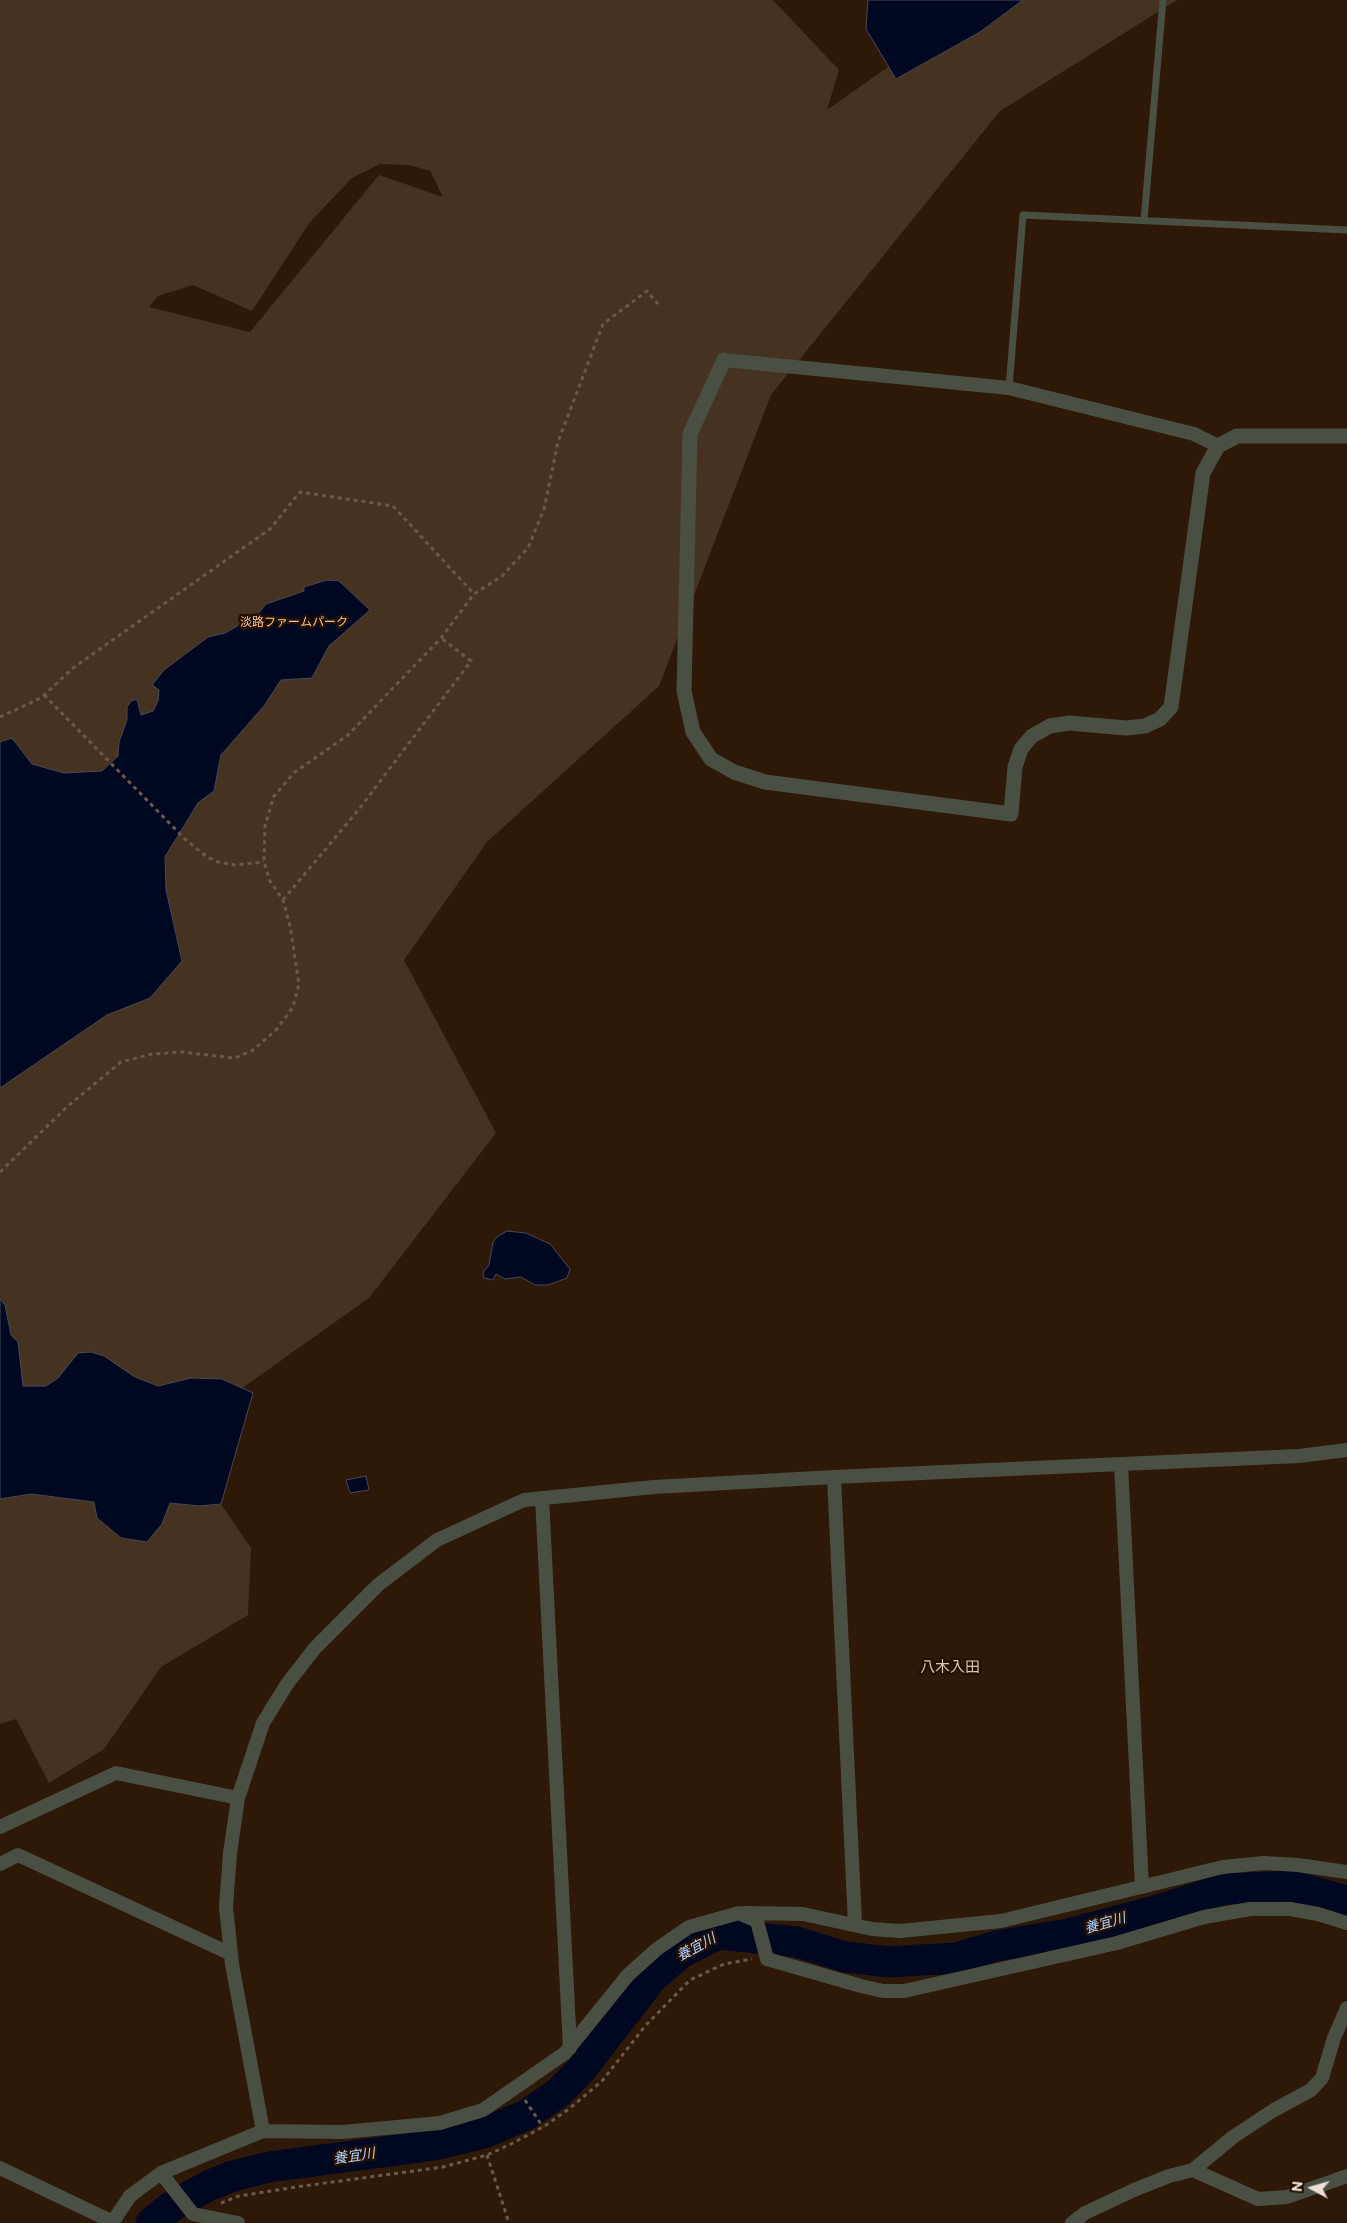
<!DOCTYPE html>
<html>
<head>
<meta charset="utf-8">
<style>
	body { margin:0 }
	#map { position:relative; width:1347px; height:2223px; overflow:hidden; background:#2e1908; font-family:Commissioner,sans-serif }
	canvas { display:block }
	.north { position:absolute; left:1287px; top:2163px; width:50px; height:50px; -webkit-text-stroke:4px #231001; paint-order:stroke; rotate:276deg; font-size:14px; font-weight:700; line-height:20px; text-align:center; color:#ecded3 }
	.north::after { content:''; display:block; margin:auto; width:18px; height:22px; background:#ecded3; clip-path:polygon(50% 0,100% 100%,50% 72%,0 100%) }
</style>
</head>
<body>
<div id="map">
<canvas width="1347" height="2223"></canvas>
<div class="north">N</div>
</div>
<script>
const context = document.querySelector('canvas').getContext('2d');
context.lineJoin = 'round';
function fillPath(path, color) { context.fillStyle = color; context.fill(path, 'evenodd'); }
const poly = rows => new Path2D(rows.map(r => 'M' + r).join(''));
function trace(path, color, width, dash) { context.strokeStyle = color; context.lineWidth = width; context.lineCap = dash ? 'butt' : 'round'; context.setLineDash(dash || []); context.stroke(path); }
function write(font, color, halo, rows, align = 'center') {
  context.font = font + ' Commissioner,"Noto Sans JP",sans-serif'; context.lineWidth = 5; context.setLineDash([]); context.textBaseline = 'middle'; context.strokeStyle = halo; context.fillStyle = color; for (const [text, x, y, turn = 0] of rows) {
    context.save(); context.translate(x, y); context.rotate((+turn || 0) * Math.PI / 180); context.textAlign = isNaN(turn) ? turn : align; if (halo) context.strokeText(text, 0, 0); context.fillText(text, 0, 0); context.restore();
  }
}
const green = poly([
	[0,0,773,0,839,70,827,110,946,26,989,0,1177,0,1000,111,771,395,659,686,487,842,404,960,496,1133,369,1298,159,1447,0,1485],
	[380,164,409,165,430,171,443,197,379,175,250,332,149,307,158,296,193,285,252,311,310,222,352,178],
	[31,1494,94,1502,162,1524,169,1503,199,1506,221,1504,251,1548,248,1615,161,1667,104,1749,49,1783,16,1719,0,1724,0,1499]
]);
const water = poly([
	[868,0,1023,0,980,32,896,79,866,29,868,0],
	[327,580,339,581,370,610,329,646,312,678,281,680,264,706,221,755,214,791,198,803,165,857,166,890,182,961,150,998,107,1015,0,1088,0,742,12,738,32,764,64,773,102,771,118,756,119,742,127,720,127,707,131,701,137,699,141,715,153,711,158,701,159,690,152,685,164,670,208,637,225,633,257,615,266,604,304,591,304,587,327,580],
	[507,1231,526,1233,550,1244,570,1269,567,1278,548,1285,535,1285,521,1277,505,1279,496,1274,493,1280,484,1278,483,1272,489,1265,493,1242,498,1236,507,1231],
	[0,1299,5,1305,11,1335,18,1342,23,1386,46,1386,58,1378,78,1353,91,1352,104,1356,135,1377,158,1386,191,1378,222,1379,253,1393,221,1504,199,1506,170,1503,162,1524,147,1542,121,1538,97,1518,94,1502,31,1494,0,1499,0,1299],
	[366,1476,369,1490,350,1493,346,1480,366,1476]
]);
const river = poly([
	[151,2223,172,2206,208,2186,233,2176,269,2167,435,2145,484,2133,526,2115,557,2094,580,2071,652,1978,681,1953,718,1934,797,1942,845,1957,889,1962,956,1958,996,1946,1068,1934,1155,1911,1224,1889,1292,1886,1347,1901]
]);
const path = poly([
	[44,695,185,839,207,857,218,862,235,865,264,862],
	[0,717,41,698,73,668,270,529,300,492,393,506,474,594],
	[283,900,360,808,471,661,441,638],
	[0,1172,68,1106,121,1062,152,1054,181,1052,235,1058,253,1050,277,1029,293,1007,299,984,290,926,283,900,270,881,264,862,265,826,274,796,295,772,348,735,441,638,474,594,502,576,528,548,544,509,558,442,603,324,647,291,658,304],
	[525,2100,543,2127],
	[487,2155,509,2223],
	[221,2203,239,2196,296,2187,443,2167,487,2155,511,2144,543,2127,569,2109,602,2081,646,2025,690,1980,724,1964,752,1959]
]);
const service = poly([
	[1144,220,1163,0],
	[1009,388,1023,215,1347,230]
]);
const minor = poly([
	[724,360,1009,388,1194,434,1218,446],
	[1121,1464,1142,1887],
	[834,1477,855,1924],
	[542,1498,570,2048],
	[238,1798,263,1723,287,1684,315,1648,378,1585,437,1540,524,1500,654,1487,834,1477,1299,1456,1347,1450],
	[0,1827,116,1773,238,1798,230,1853,226,1907,232,1964,263,2131,342,2132,397,2127,440,2123,483,2110,565,2053,628,1975,657,1949,689,1927,739,1913,757,1921,767,1959,861,1986,883,1991,904,1991,1117,1943,1204,1917,1250,1909,1290,1909,1318,1914,1347,1923],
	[0,1864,18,1855,231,1954],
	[745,1913,803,1914,872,1929,900,1931,1001,1921,1223,1867,1264,1863,1298,1865,1347,1872],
	[0,2168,113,2222],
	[1193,2170,1258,2199,1287,2197,1347,2176],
	[161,2173,193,2214,238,2223],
	[112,2223,130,2196,161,2173,263,2131],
	[1072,2223,1085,2213,1134,2190,1169,2176,1193,2170,1233,2137,1274,2110,1311,2090,1322,2078,1334,2038,1347,2008]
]);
const tertiary = poly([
	[724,360,690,434,684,691,693,732,711,759,734,772,765,782,1011,814,1015,767,1021,749,1032,736,1050,726,1069,723,1126,728,1145,726,1160,719,1171,707,1203,473,1218,446,1237,436,1347,436]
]);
const parkNames = [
	["淡路ファームパーク",294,622]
];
const waterNames = [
	["養宜川",1105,1923,-16],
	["養宜川",696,1947,-28],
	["養宜川",354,2156,-8]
];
const quarterNames = [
	["八木入田",950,1667]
];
fillPath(green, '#463221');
fillPath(water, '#000821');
trace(water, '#474856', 1);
trace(river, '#000821', 31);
trace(path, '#6b5849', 3, [4, 4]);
trace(service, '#4a4f44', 7);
trace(minor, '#4a4f44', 14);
trace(tertiary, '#4a4f44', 15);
write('12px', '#fac294', '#231001', parkNames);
write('italic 14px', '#b1d2fe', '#231001', waterNames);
write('15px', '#dec2ad', '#231001', quarterNames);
</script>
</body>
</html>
